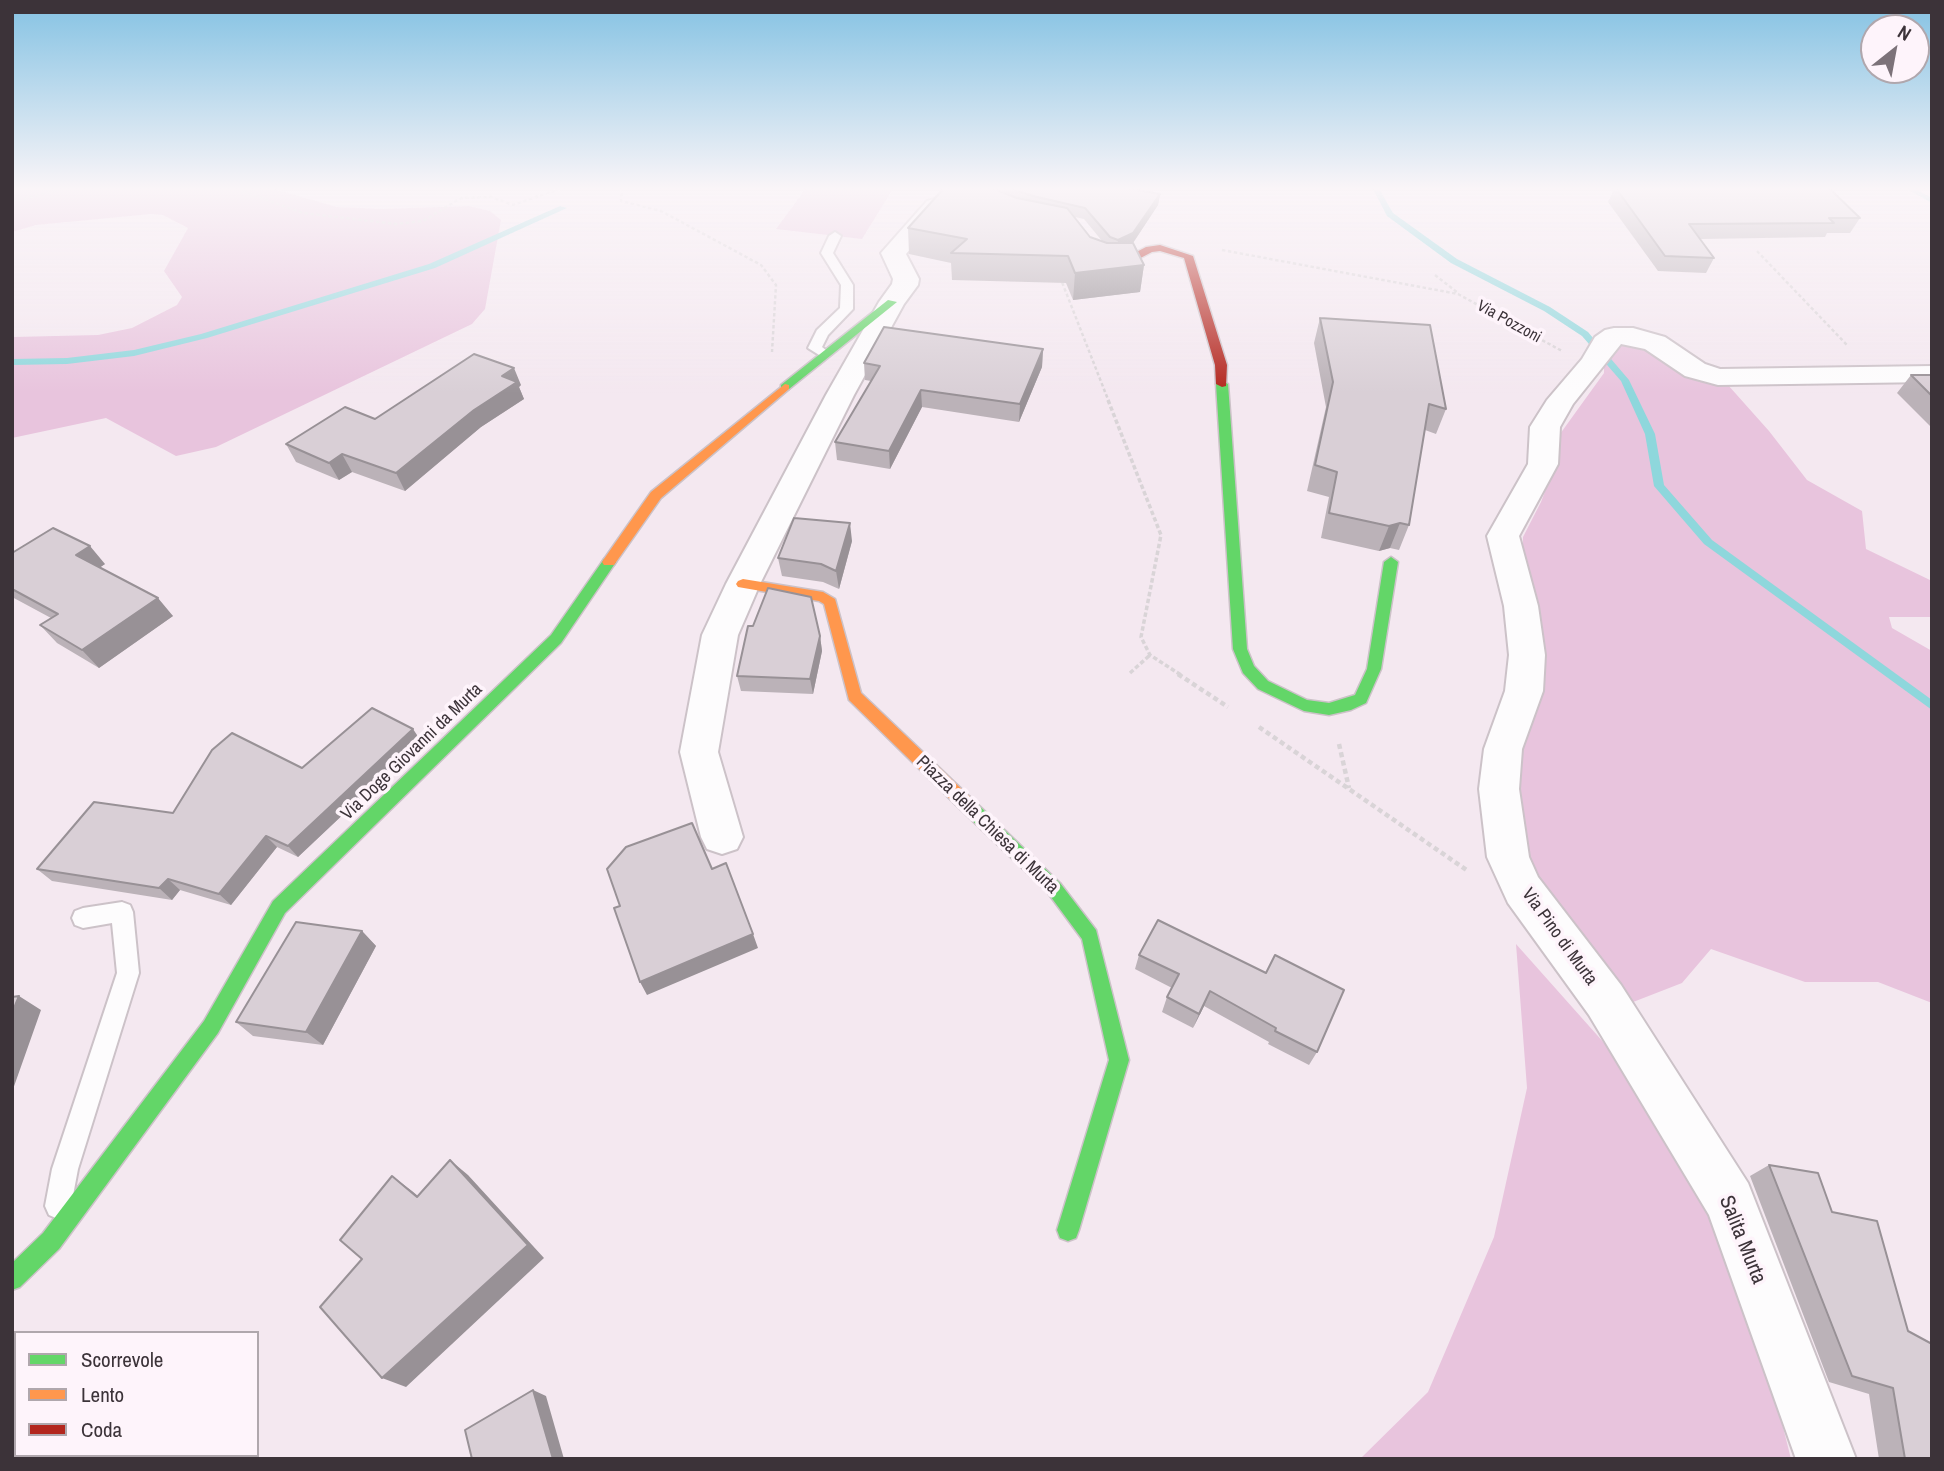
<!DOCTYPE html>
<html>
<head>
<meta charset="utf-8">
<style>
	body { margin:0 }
	#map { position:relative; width:1944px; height:1471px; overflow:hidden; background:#f4e8f0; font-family:"Archivo Narrow",sans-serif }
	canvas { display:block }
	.frame { position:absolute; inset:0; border:14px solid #3c3339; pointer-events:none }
	.legend { position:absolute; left:14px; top:1331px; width:245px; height:126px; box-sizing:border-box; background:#fef4fb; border:2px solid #b0a7ad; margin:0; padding:9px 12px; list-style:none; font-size:21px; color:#3c3339 }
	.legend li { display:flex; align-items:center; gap:14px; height:35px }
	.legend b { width:35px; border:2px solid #b0a7ad }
	.north { position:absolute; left:1860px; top:14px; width:70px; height:70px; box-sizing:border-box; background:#fef4fb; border:2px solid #b0a7ad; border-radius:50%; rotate:31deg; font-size:19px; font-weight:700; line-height:28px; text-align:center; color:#3c3339 }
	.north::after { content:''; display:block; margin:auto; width:24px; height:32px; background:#7c7279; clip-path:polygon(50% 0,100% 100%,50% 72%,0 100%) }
</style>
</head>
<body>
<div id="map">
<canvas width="1944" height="1471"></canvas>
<div class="frame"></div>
<ul class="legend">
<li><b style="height:9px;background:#63d668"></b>Scorrevole</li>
<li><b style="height:9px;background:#ff974d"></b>Lento</li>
<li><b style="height:9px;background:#b3261e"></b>Coda</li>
</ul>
<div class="north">N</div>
</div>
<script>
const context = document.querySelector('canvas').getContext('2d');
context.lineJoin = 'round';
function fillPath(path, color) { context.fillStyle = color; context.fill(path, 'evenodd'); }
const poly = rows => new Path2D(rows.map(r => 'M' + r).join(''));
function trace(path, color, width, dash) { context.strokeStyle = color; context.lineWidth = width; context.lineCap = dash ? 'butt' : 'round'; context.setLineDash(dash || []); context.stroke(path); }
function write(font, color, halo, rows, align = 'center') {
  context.font = font + ' "Archivo Narrow",sans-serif'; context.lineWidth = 7; context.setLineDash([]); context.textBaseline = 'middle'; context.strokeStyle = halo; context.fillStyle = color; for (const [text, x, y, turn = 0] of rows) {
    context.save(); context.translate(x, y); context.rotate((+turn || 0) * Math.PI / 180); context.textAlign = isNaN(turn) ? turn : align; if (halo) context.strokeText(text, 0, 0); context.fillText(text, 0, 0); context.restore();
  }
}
const green = poly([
	[12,187,267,187,337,207,382,209,469,206,490,211,501,220,485,309,472,324,216,447,176,456,106,418,12,438,12,337,98,335,132,328,177,305,182,297,164,271,188,228,163,215,151,214,36,225,12,232],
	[807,187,894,187,862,239,776,229],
	[1625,343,1640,345,1728,385,1769,431,1807,480,1862,511,1866,549,1932,581,1932,617,1889,617,1892,628,1932,651,1932,1003,1878,982,1805,982,1711,949,1682,983,1628,1004,1539,903,1521,842,1514,780,1523,537,1541,502,1554,468,1560,434,1604,373,1604,356,1614,346],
	[1516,944,1605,1044,1692,1170,1756,1319,1791,1459,1360,1459,1428,1392,1494,1237,1527,1088]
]);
const stream = poly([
	[1372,187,1378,187,1393,213,1457,259,1550,307,1588,332,1629,380,1655,434,1664,485,1712,540,1932,700,1932,710,1704,544,1654,486,1645,434,1621,381,1582,336,1544,311,1451,263,1387,216,1372,187],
	[1903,187,1912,187,1932,198,1932,203,1903,187],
	[560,206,567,208,435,268,207,338,134,356,67,364,12,365,12,359,67,358,134,350,201,334,429,264,560,206]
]);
const pathFar2 = poly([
	[231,187,303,213,396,224,423,221,461,198,491,197,513,205,565,187],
	[622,187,621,201,661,211,761,265,776,285,772,352],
	[12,202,68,187],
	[1222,250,1458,294,1562,351],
	[1757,251,1847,345],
	[1435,275,1458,293],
	[1060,277,1109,402]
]);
const pathFar1 = poly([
	[1108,400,1161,535,1141,637,1150,655,1181,675],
	[1130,673,1150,655]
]);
const path = poly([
	[1178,674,1228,707],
	[1259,727,1468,871],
	[1339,744,1349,788]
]);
const lane = poly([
	[835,232,841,236,833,253,853,285,853,309,828,335,822,347,831,354,824,358,808,348,817,330,840,308,841,285,821,253,829,236,835,232],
	[122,902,130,905,133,912,139,973,78,1169,71,1206,67,1215,58,1219,49,1215,45,1206,52,1169,117,973,112,923,83,928,75,925,72,918,75,911,83,908,122,902]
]);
const street = poly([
	[948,195,956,197,959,202,956,207,943,211,906,254,919,279,918,285,904,304,854,395,760,584,738,635,718,752,743,837,737,849,722,854,707,849,701,837,680,752,702,635,726,584,826,395,879,302,892,284,893,279,881,253,927,201,948,195],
	[1614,328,1633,328,1665,337,1705,364,1720,369,1932,366,1932,382,1718,385,1685,376,1645,349,1621,344,1573,404,1560,427,1558,464,1519,536,1538,606,1545,655,1543,691,1522,749,1519,789,1529,857,1538,877,1621,985,1748,1183,1856,1459,1796,1459,1709,1215,1589,1015,1508,903,1487,857,1479,789,1484,749,1505,691,1509,655,1504,606,1487,536,1528,464,1530,427,1547,400,1582,359,1595,337,1605,330,1614,328]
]);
const fast = poly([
	[888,300,897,302,789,389,781,389,781,385,888,300],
	[1222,381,1228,384,1247,649,1254,666,1268,681,1307,700,1329,703,1355,695,1367,669,1384,562,1391,557,1398,562,1381,669,1366,703,1351,710,1329,715,1304,711,1258,689,1243,673,1233,649,1216,384,1222,381],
	[609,557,616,562,561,643,285,913,218,1033,59,1249,20,1287,12,1290,12,1263,43,1233,204,1021,273,901,551,635,604,559,609,557],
	[964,795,970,797,1060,883,1096,930,1129,1060,1079,1230,1076,1238,1068,1241,1060,1238,1057,1230,1109,1060,1082,939,1048,893,958,807,956,802,958,797,964,795]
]);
const slow = poly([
	[785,384,789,385,789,389,661,498,614,565,604,565,602,562,604,559,651,492,785,384],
	[743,579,823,592,835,599,861,693,970,797,972,802,970,807,964,809,958,807,849,700,824,604,819,601,738,587,736,584,738,581,743,579]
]);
const jam = poly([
	[1160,245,1193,256,1227,365,1226,386,1222,387,1216,384,1215,365,1184,258,1160,251,1152,252,1129,264,1114,265,1100,262,1088,249,1097,247,1107,258,1123,259,1146,247,1160,245]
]);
const wall = poly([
	[995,187,1120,187,1160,194,1158,205,1133,243,1144,265,1140,292,1073,300,1066,283,952,280,951,263,909,254,908,228,999,191],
	[1075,217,1084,219,1102,241,1090,237],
	[1615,187,1860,218,1850,233,1827,233,1825,237,1700,239,1714,258,1706,273,1658,271,1608,202],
	[1320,318,1446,409,1436,434,1425,430,1409,525,1399,550,1390,548,1379,551,1321,538,1329,497,1307,491,1326,407,1314,343],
	[1043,349,1042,367,1019,422,922,407,890,469,837,460,835,442,871,381,865,380,864,363],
	[1911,375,1932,375,1932,426,1930,426,1897,393],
	[521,385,519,387,524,399,481,427,405,491,352,472,339,480,296,462,286,444,375,419],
	[852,541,839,589,823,582,782,576,778,558],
	[12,553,105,564,100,567,173,616,99,668,57,643,40,625,51,618,12,597],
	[820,636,822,651,813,694,741,691,737,676],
	[421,741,298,857,277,847,231,905,180,890,172,900,52,881,37,869,173,813],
	[1158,920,1317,1052,1309,1065,1268,1044,1269,1042,1204,1006,1193,1028,1162,1012,1167,997,1172,988,1135,969,1139,955],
	[362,931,376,946,323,1045,253,1036,236,1022],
	[1769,1165,1832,1212,1908,1331,1932,1459,1879,1459,1869,1394,1829,1382,1750,1176]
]);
const shadedWall = poly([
	[1160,194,1158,205,1131,246,1117,252,1118,240],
	[1144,265,1140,292,1073,300,1075,273],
	[1043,349,1042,367,1019,422,1020,404],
	[514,368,521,385,519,387,524,399,481,427,405,491,396,473,502,376],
	[921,390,922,407,890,469,889,451],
	[342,454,352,472,339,480,329,463],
	[850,523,852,541,839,589,836,571],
	[1400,523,1390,548,1379,551,1389,526],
	[90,546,105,564,92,573,76,555],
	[158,598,173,616,99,668,82,650],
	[820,636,822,651,813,694,810,679],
	[413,729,421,741,298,857,288,846],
	[266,836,277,847,231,905,219,894],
	[168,879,180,890,172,900,159,888],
	[362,931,376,946,323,1045,306,1032],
	[753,934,758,948,647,995,640,982],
	[1210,991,1204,1006,1193,1028,1199,1014],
	[19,996,41,1010,12,1092,12,1013],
	[450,1160,468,1175,544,1258,406,1387,382,1378],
	[392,1176,412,1191,437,1212,417,1197],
	[533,1390,546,1396,564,1459,553,1459]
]);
const building = poly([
	[945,187,989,187,1017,198,1067,208,1090,237,1107,243,1133,243,1144,265,1075,273,1068,256,951,253,967,239,908,228,945,187],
	[1007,187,1120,187,1160,194,1133,233,1118,240,1110,237,1085,208,1033,196,1007,187],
	[1615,187,1828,187,1860,218,1829,218,1834,223,1689,224,1714,258,1665,256,1615,187],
	[1320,318,1430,325,1446,409,1429,404,1409,525,1400,523,1389,526,1329,513,1337,472,1315,465,1333,382,1320,318],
	[884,327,1043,349,1020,404,921,390,889,451,835,442,880,366,864,363,884,327],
	[474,354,514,368,502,376,517,382,474,410,396,473,342,454,329,463,286,444,345,407,375,419,474,354],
	[1911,375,1932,375,1932,396,1911,375],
	[794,518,850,523,836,571,821,564,778,558,794,518],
	[53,528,90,546,76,555,158,598,82,650,40,625,58,614,12,589,12,553,53,528],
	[768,588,811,597,820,636,810,679,737,676,748,626,753,626,768,588],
	[372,708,413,729,288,846,266,836,219,894,168,879,159,888,37,869,94,802,173,813,212,750,232,733,302,768,372,708],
	[692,823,712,869,726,863,753,934,640,982,614,908,620,906,607,869,626,847,692,823],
	[1158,920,1266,973,1275,955,1344,990,1317,1052,1275,1031,1276,1028,1210,991,1199,1014,1167,997,1179,974,1139,955,1158,920],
	[296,922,362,931,306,1032,236,1022,296,922],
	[19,996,12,1013,12,997,19,996],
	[450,1160,528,1245,382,1378,320,1307,362,1259,340,1240,392,1176,417,1197,450,1160],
	[1769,1165,1818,1173,1832,1212,1877,1221,1908,1331,1932,1344,1932,1459,1905,1459,1893,1388,1852,1376,1769,1165],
	[533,1390,553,1459,472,1459,465,1430,533,1390]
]);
const farStreetnames = [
	["Via Pozzoni",1509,322,29]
];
const streetNames = [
	["Via Doge Giovanni da Murta",412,752,-44],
	["Piazza della Chiesa di Murta",987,825,44],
	["Via Pino di Murta",1559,937,54]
];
const nearStreetnames = [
	["Salita Murta",1742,1240,68]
];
fillPath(green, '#e8c4dd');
fillPath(stream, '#8ed7dc');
trace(lane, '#ccc2c8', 4);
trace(street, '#ccc2c8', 4);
trace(fast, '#ccc2c8', 3);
trace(slow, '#ccc2c8', 3);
trace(jam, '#ccc2c8', 3);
trace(pathFar2, '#d9d4d7', 2.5, [3.5, 2.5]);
trace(pathFar1, '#d9d4d7', 3.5, [4.5, 2.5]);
trace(path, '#d9d4d7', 4.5, [5, 3.5]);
fillPath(lane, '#fdfcfd');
fillPath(street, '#fdfcfd');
fillPath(fast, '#63d668');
fillPath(slow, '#ff974d');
fillPath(jam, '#b3261e');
fillPath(wall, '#bbb2b8');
fillPath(shadedWall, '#989196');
fillPath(building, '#d9cfd6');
trace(building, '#989196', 2);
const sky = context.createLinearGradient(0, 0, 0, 393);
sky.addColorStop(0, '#84c2e3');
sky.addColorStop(0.48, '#faf5f8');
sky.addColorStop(1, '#faf5f800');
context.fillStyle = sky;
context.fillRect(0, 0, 1944, 393);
write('16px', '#3c3339', '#fef4fb', farStreetnames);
write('18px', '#3c3339', '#fef4fb', streetNames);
write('21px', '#3c3339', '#fef4fb', nearStreetnames);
</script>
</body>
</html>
